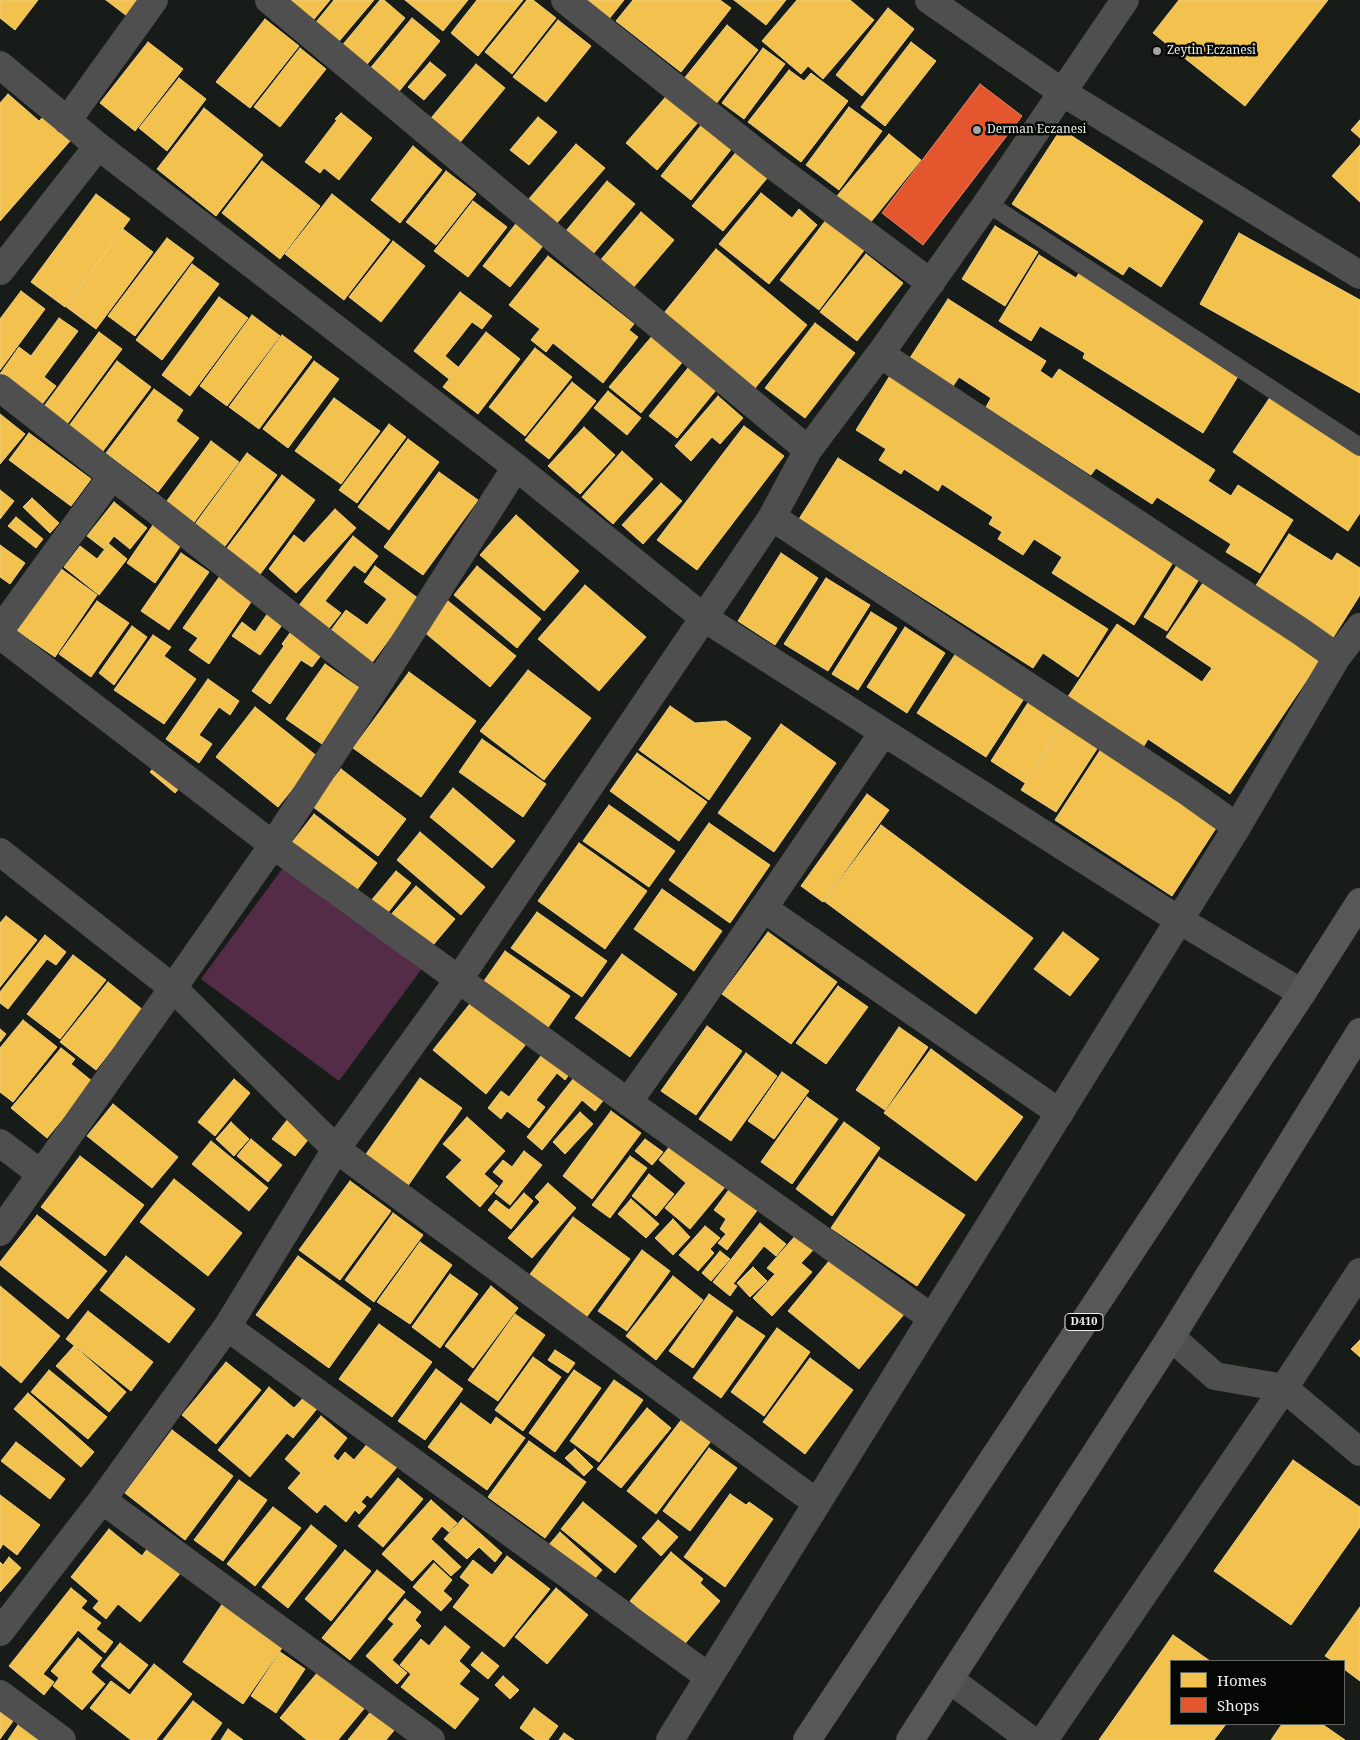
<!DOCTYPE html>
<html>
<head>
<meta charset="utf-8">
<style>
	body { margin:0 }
	#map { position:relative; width:1360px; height:1740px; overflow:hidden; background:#181c18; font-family:"Noto Serif",serif }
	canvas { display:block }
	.legend { position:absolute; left:1170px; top:1660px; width:175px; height:65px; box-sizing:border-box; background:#050705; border:1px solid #616561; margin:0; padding:6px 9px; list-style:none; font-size:15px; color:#ecf1eb }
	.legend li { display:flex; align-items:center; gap:10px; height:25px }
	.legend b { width:25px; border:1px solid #616561 }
</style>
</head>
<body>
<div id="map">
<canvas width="1360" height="1740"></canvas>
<ul class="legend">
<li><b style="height:14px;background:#f2c14e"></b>Homes</li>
<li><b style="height:14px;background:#e4572e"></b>Shops</li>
</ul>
</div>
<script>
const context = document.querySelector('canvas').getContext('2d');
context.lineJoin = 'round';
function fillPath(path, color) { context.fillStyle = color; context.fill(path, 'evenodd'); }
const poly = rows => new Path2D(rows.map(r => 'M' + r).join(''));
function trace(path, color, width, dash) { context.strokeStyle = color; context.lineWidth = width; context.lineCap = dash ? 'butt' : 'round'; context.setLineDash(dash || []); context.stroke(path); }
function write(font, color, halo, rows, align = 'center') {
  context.font = font + ' "Noto Serif",serif'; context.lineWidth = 5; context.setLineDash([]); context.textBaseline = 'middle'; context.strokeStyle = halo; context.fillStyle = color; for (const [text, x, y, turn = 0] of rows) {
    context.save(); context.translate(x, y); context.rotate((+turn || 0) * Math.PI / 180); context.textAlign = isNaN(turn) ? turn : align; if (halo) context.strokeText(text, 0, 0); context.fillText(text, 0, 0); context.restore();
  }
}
const green = poly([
	[285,865,423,967,339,1081,201,979]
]);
const homes = poly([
	[0,0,38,0,15,30,0,18,0,0],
	[106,0,140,0,127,16,106,0],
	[281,0,330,0,310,24,281,0],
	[334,0,374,0,335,46,312,27,334,0],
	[380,0,384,0,405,18,364,68,340,48,380,0],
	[405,0,468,0,443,31,405,0],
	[477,0,523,0,478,56,451,33,477,0],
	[527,0,533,0,556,18,512,74,485,52,527,0],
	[586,0,624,0,609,19,586,0],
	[633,0,720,0,731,8,681,72,616,21,633,0],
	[734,0,786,0,766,25,734,0],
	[797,0,850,0,874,20,823,79,808,66,801,74,762,41,797,0],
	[1179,0,1328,0,1245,106,1153,33,1179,0],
	[888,8,914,29,862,96,836,75,888,8],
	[412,18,440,41,396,95,368,71,412,18],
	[265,19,299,46,250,108,216,82,265,19],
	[558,20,591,46,546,102,513,77,558,20],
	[727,25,758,50,715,105,683,80,727,25],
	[148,42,183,69,135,131,100,103,148,42],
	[911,42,936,61,885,126,861,107,911,42],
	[300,48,326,69,280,127,254,107,300,48],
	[763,48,785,64,744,119,722,103,763,48],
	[430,62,446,75,424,100,408,87,430,62],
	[476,64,505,88,457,146,427,123,476,64],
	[789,70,804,81,811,73,848,101,801,162,748,122,789,70],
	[179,78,206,99,167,151,139,128,179,78],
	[669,93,700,120,657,170,626,143,669,93],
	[8,94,39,121,43,117,70,141,0,221,0,103,8,94],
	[849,107,882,131,839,190,806,165,849,107],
	[204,108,263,155,216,216,157,169,204,108],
	[341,113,372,138,339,180,324,168,320,173,305,162,337,120,335,119,341,113],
	[538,117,557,132,529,165,510,150,538,117],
	[1360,120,1360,138,1351,130,1360,120],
	[703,123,733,147,691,200,661,176,703,123],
	[1061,129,1203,221,1161,287,1129,266,1123,275,1012,204,1061,129],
	[889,134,921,160,870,223,837,196,889,134],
	[576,144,605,168,556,224,528,200,576,144],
	[1360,145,1360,202,1332,176,1360,145],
	[413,146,442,170,400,223,371,200,413,146],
	[737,151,768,177,723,231,692,206,737,151],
	[262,161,320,206,280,259,222,213,262,161],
	[446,171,476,194,436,245,406,222,446,171],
	[607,181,635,204,588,260,561,237,607,181],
	[761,193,792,218,799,209,817,225,769,284,719,244,761,193],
	[96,194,130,219,65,307,31,282,96,194],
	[332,194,390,240,344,300,285,254,332,194],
	[473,201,507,227,468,277,434,251,473,201],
	[641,212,674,240,626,296,594,268,641,212],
	[826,220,865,249,819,310,780,280,826,220],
	[518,221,546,242,510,287,483,266,518,221],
	[995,226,1038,252,1005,306,962,279,995,226],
	[123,229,153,252,96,329,65,306,123,229],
	[1239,233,1360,300,1360,393,1200,304,1239,233],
	[167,238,194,258,135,336,108,316,167,238],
	[393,241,425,266,381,322,349,297,393,241],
	[716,249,807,325,755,388,664,313,716,249],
	[866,254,903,283,857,341,820,312,866,254],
	[1039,255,1076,278,1079,273,1240,373,1203,433,1083,358,1085,353,1040,326,1031,341,999,321,1039,255],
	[548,256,634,324,629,330,638,337,603,383,553,343,546,352,531,340,540,329,509,305,548,256],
	[192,264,219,284,162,360,136,340,192,264],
	[21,291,45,309,0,370,0,319,21,291],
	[460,292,492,316,482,329,472,322,445,356,458,367,449,379,414,351,460,292],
	[219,297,248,318,190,396,162,375,219,297],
	[948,299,1046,361,1040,371,1052,379,1059,369,1215,470,1208,481,1231,496,1238,485,1293,520,1260,573,1226,552,1231,544,1157,497,1152,504,1096,468,1091,475,986,407,991,398,959,377,953,386,910,358,948,299],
	[252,315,280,336,227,406,200,386,252,315],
	[59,318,78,331,44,377,56,386,40,407,0,385,0,374,19,347,31,356,59,318],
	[815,323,855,353,805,418,765,388,815,323],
	[99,332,122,349,65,427,42,409,99,332],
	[486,332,520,359,478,414,443,387,486,332],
	[282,335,312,357,259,429,229,407,282,335],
	[653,335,684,360,641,413,609,387,653,335],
	[535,348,572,377,525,436,489,407,535,348],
	[117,361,151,387,103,451,69,426,117,361],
	[314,361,339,379,288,448,263,429,314,361],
	[688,368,716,390,677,438,649,416,688,368],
	[891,374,1177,556,1134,625,1052,573,1062,557,1034,539,1023,555,998,539,1002,532,989,524,993,517,942,484,938,491,904,469,901,474,879,460,886,449,856,430,891,374],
	[572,382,596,401,549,459,525,440,572,382],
	[154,389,183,410,176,421,199,438,158,492,106,453,154,389],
	[608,391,641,418,627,435,594,408,608,391],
	[1273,393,1360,453,1360,513,1348,531,1233,452,1273,393],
	[718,396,743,418,720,444,712,437,691,461,675,446,718,396],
	[334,398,380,431,341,484,295,451,334,398],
	[0,414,25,434,0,464,0,414],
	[389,424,406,437,357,503,339,490,389,424],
	[744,426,784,456,697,570,657,540,744,426],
	[584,427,615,455,580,494,548,466,584,427],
	[29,433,91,479,71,506,9,460,29,433],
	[408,439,439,462,389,530,358,507,408,439],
	[211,441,239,462,189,529,161,509,211,441],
	[622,451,653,479,613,524,582,497,622,451],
	[247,453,277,475,220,553,190,531,247,453],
	[838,458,1108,629,1078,677,1043,653,1033,668,799,519,838,458],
	[439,472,478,500,423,575,384,547,439,472],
	[282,475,315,500,258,577,224,552,282,475],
	[661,483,682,501,643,544,622,525,661,483],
	[0,490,14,501,0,519,0,490],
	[32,498,59,523,50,533,23,507,32,498],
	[114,502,147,528,130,549,114,536,104,549,87,536,114,502],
	[335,509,356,528,296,593,269,569,294,535,304,543,335,509],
	[516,515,579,571,544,611,480,555,516,515],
	[16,517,43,539,36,548,8,526,16,517],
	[153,525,181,545,155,583,127,563,153,525],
	[1289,534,1332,561,1337,553,1360,568,1360,595,1329,644,1255,587,1289,534],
	[353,536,378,556,365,573,354,565,325,601,341,613,326,632,297,608,353,536],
	[109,544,127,559,99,595,64,567,80,546,97,559,109,544],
	[0,545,25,563,10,584,0,577,0,545],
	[181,553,209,572,169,630,141,611,181,553],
	[781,553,818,578,775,645,738,621,781,553],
	[1179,562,1201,576,1167,631,1144,617,1179,562],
	[375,566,419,599,371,664,329,633,346,610,367,625,387,599,364,582,375,566],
	[477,566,541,619,517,648,454,595,477,566],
	[60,568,97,595,55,657,16,630,60,568],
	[220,576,253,599,209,664,189,650,198,638,183,628,220,576],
	[826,578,870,605,828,671,784,644,826,578],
	[1205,580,1321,659,1230,794,1148,739,1142,749,1067,698,1117,624,1202,682,1212,668,1166,637,1205,580],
	[585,585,646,637,599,691,538,639,585,585],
	[97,601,129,623,91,677,59,654,97,601],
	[448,601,516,656,490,687,423,631,448,601],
	[270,610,285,621,260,655,232,636,242,622,255,632,270,610],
	[871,612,897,628,858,690,832,674,871,612],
	[132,626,147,637,114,685,99,673,132,626],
	[905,627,945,653,907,713,867,687,905,627],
	[290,633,322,654,312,667,301,660,270,704,252,691,284,646,282,644,290,633],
	[153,635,171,647,164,656,196,679,164,724,114,690,153,635],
	[958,650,1027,694,986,757,917,713,958,650],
	[325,664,361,689,322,744,286,719,325,664],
	[528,670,591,718,544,780,480,731,528,670],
	[409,672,476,721,421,797,353,748,409,672],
	[208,679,239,701,230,715,219,707,199,735,212,744,199,763,166,739,208,679],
	[1031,698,1065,720,1025,783,991,761,1031,698],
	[670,706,695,723,726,721,751,738,709,800,639,750,670,706],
	[255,707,318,757,278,807,216,757,255,707],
	[1067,718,1102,741,1056,812,1021,790,1067,718],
	[781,724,836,763,774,852,718,813,781,724],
	[482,739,546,784,523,817,459,772,482,739],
	[1103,746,1218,825,1172,896,1055,820,1103,746],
	[637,753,707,802,679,841,610,791,637,753],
	[160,760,185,781,175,793,150,772,160,760],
	[341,769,406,819,378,856,312,806,341,769],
	[453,788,515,841,492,868,430,817,453,788],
	[867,794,889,810,823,902,801,886,867,794],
	[609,805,675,851,649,887,583,841,609,805],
	[314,814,377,863,353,895,290,845,314,814],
	[709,823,770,865,730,923,669,880,709,823],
	[881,825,1033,938,976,1014,824,901,881,825],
	[420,832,485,887,461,915,397,860,420,832],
	[579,843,647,891,605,949,538,901,579,843],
	[396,871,411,883,386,915,370,902,396,871],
	[416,886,455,919,428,951,389,917,416,886],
	[662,889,722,931,694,971,634,929,662,889],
	[537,912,607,961,582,997,511,948,537,912],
	[6,916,37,940,0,987,0,923,6,916],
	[768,932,837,982,791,1044,722,994,768,932],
	[1063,932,1099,959,1070,996,1034,969,1063,932],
	[45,935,66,952,56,965,47,959,8,1009,0,1003,0,992,45,935],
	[505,951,570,996,542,1036,477,991,505,951],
	[622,954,677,994,630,1057,575,1018,622,954],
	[73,955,106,980,60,1039,27,1014,73,955],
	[108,982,143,1010,96,1070,60,1042,108,982],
	[838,986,868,1007,826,1064,796,1043,838,986],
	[473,1000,526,1044,486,1094,433,1050,473,1000],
	[23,1020,57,1047,13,1102,0,1092,0,1048,23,1020],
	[707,1026,742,1051,696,1115,661,1091,707,1026],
	[899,1027,928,1047,885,1110,856,1090,899,1027],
	[0,1029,6,1034,0,1042,0,1029],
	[61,1048,75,1059,71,1064,93,1082,47,1138,11,1108,61,1048],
	[931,1049,1023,1117,976,1181,884,1113,931,1049],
	[544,1052,570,1073,565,1080,557,1073,536,1100,545,1107,529,1128,507,1111,501,1119,488,1108,501,1091,509,1097,544,1052],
	[746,1053,777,1076,731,1141,699,1119,746,1053],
	[782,1072,809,1091,774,1139,748,1121,782,1072],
	[577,1074,605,1098,595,1111,582,1100,542,1150,527,1137,577,1074],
	[420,1078,462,1108,407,1187,364,1157,420,1078],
	[234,1079,250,1093,215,1136,198,1122,234,1079],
	[807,1097,838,1119,792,1184,761,1162,807,1097],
	[113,1104,178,1157,152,1188,87,1136,113,1104],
	[611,1111,641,1133,592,1199,563,1176,611,1111],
	[580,1112,593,1124,565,1154,553,1142,580,1112],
	[467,1117,505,1151,484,1174,498,1186,480,1207,446,1177,462,1160,443,1144,467,1117],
	[288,1119,311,1136,295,1156,272,1139,288,1119],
	[231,1122,249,1139,234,1156,216,1139,231,1122],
	[844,1122,880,1148,832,1216,796,1189,844,1122],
	[251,1139,282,1165,268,1182,237,1156,251,1139],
	[645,1139,663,1152,652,1165,635,1151,645,1139],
	[211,1141,268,1188,249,1211,192,1164,211,1141],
	[670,1146,696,1167,697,1165,725,1187,690,1229,665,1208,686,1183,659,1160,670,1146],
	[524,1151,542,1165,510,1205,495,1193,504,1181,493,1172,503,1160,512,1167,524,1151],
	[80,1156,144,1205,105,1256,41,1207,80,1156],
	[630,1156,647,1168,610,1218,592,1205,630,1156],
	[879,1157,965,1215,917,1286,831,1228,879,1157],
	[649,1174,674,1194,656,1216,632,1196,649,1174],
	[174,1179,242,1233,208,1276,140,1222,174,1179],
	[350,1181,391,1211,340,1280,299,1250,350,1181],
	[548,1183,576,1208,532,1258,508,1238,540,1202,535,1197,548,1183],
	[731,1187,759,1208,727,1250,718,1243,726,1234,720,1229,726,1219,714,1210,731,1187],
	[524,1193,533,1201,511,1229,488,1210,496,1200,509,1210,524,1193],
	[631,1199,659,1224,646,1238,618,1214,631,1199],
	[393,1213,423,1235,374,1302,345,1280,393,1213],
	[37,1215,107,1271,68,1319,0,1265,0,1262,37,1215],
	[573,1217,630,1259,585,1319,528,1277,573,1217],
	[673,1219,690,1237,673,1255,655,1238,673,1219],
	[760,1223,786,1244,776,1256,764,1246,733,1284,737,1286,730,1296,713,1282,760,1223],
	[705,1226,720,1238,710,1249,714,1253,698,1271,679,1255,705,1226],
	[797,1234,814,1249,801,1263,812,1272,772,1316,753,1298,775,1274,767,1268,797,1234],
	[420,1242,452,1265,410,1324,377,1302,420,1242],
	[642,1250,670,1271,627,1331,598,1311,642,1250],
	[720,1251,730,1259,711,1281,702,1273,720,1251],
	[834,1255,905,1313,859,1369,788,1311,834,1255],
	[126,1256,195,1309,169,1343,100,1290,126,1256],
	[298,1256,371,1309,329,1368,256,1315,298,1256],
	[753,1267,767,1281,750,1297,737,1283,753,1267],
	[450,1274,478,1294,440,1348,412,1327,450,1274],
	[673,1276,703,1300,656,1360,626,1336,673,1276],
	[0,1286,60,1336,21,1383,0,1365,0,1286],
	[491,1286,518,1308,473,1368,445,1346,491,1286],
	[709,1294,733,1311,693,1368,669,1351,709,1294],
	[88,1311,153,1362,131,1391,66,1339,88,1311],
	[515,1314,545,1335,498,1401,468,1380,515,1314],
	[737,1317,765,1336,721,1398,693,1378,737,1317],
	[379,1324,432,1362,392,1417,339,1379,379,1324],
	[777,1328,810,1352,764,1416,731,1392,777,1328],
	[1360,1340,1360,1357,1351,1349,1360,1340],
	[74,1346,126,1392,109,1412,56,1366,74,1346],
	[555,1350,575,1363,568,1373,548,1360,555,1350],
	[533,1357,561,1377,523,1431,495,1410,533,1357],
	[810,1358,853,1390,805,1454,763,1422,810,1358],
	[226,1362,261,1390,216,1444,182,1415,226,1362],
	[436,1369,463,1389,425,1440,398,1421,436,1369],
	[49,1370,107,1417,88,1439,31,1392,49,1370],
	[574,1370,601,1388,555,1452,529,1433,574,1370],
	[614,1380,643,1400,599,1462,570,1441,614,1380],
	[269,1387,294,1408,307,1394,320,1405,293,1438,287,1433,250,1477,218,1450,269,1387],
	[28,1393,94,1452,81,1467,14,1409,28,1393],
	[461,1403,491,1425,496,1417,525,1438,487,1490,428,1447,461,1403],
	[647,1408,671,1428,621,1488,597,1469,647,1408],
	[321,1416,347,1438,333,1456,338,1461,345,1452,354,1460,368,1443,397,1467,371,1498,367,1495,361,1502,366,1506,359,1514,355,1510,346,1522,325,1504,317,1513,288,1488,301,1473,285,1459,321,1416],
	[682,1419,711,1441,656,1514,627,1491,682,1419],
	[172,1430,233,1476,185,1540,125,1493,172,1430],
	[529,1441,586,1482,545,1538,488,1497,529,1441],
	[16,1442,65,1479,50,1499,1,1461,16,1442],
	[709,1448,737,1468,690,1531,663,1511,709,1448],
	[575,1449,593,1467,584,1476,565,1458,575,1449],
	[1293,1460,1360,1507,1360,1527,1291,1625,1214,1571,1293,1460],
	[398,1478,423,1499,383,1547,358,1526,398,1478],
	[239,1480,267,1500,223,1561,194,1540,239,1480],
	[730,1494,746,1505,749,1502,773,1519,725,1587,684,1557,730,1494],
	[0,1495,40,1525,17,1555,3,1544,0,1549,0,1495],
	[431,1500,457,1523,449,1532,442,1526,431,1539,461,1567,451,1576,433,1559,412,1581,382,1554,431,1500],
	[583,1502,637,1546,615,1573,561,1529,583,1502],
	[273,1507,301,1528,255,1586,227,1564,273,1507],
	[463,1518,502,1553,495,1562,479,1547,467,1559,444,1539,463,1518],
	[658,1520,678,1537,661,1556,642,1538,658,1520],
	[311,1525,337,1546,288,1608,262,1587,311,1525],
	[109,1529,142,1556,150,1545,182,1571,140,1622,118,1604,106,1619,93,1608,99,1601,71,1577,109,1529],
	[560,1532,602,1570,589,1585,547,1547,560,1532],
	[345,1550,371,1571,331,1621,305,1599,345,1550],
	[671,1552,703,1579,700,1583,720,1601,683,1646,630,1601,671,1552],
	[507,1556,550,1589,504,1647,453,1607,470,1585,460,1577,473,1560,492,1575,507,1556],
	[9,1557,21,1568,0,1592,0,1562,3,1565,9,1557],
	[434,1563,452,1580,443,1591,452,1599,441,1611,413,1587,434,1563],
	[377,1570,405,1592,350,1660,322,1638,377,1570],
	[71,1588,87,1601,81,1608,101,1623,96,1629,113,1642,105,1653,78,1630,43,1674,54,1682,44,1695,9,1666,71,1588],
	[556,1588,588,1615,547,1664,515,1637,556,1588],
	[405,1599,421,1612,415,1620,421,1626,392,1660,407,1673,397,1684,366,1656,394,1624,388,1619,405,1599],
	[223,1603,284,1645,243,1704,183,1662,223,1603],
	[1360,1607,1360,1681,1344,1669,1344,1661,1333,1661,1325,1656,1360,1607],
	[445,1626,470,1647,459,1661,470,1671,459,1684,479,1699,455,1729,401,1687,411,1674,400,1665,421,1639,429,1646,445,1626],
	[1173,1635,1210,1661,1171,1661,1171,1724,1226,1724,1214,1740,1099,1740,1173,1635],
	[78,1638,102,1658,91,1672,105,1684,82,1710,53,1686,59,1678,51,1671,78,1638],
	[120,1643,148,1665,129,1689,101,1666,120,1643],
	[280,1652,305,1669,276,1713,251,1696,280,1652],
	[482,1652,499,1666,488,1679,471,1665,482,1652],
	[154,1664,192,1694,156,1740,131,1740,90,1708,111,1681,130,1695,154,1664],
	[322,1667,367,1705,338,1740,307,1740,280,1718,322,1667],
	[503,1676,519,1690,510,1699,495,1685,503,1676],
	[193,1701,222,1723,210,1740,163,1740,193,1701],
	[534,1708,558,1726,548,1740,536,1740,520,1728,534,1708],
	[372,1710,396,1728,386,1740,348,1740,372,1710],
	[0,1712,13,1721,0,1739,0,1712],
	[1282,1724,1322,1724,1345,1740,1271,1740,1282,1724],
	[18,1725,39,1740,8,1740,18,1725],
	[228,1729,243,1740,221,1740,228,1729],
	[564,1733,574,1740,559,1740,564,1733]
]);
const shops = poly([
	[980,84,1022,116,923,245,882,213,980,84]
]);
const service = poly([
	[987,203,1360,447]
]);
const minor = poly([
	[269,0,808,450],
	[565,0,775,167,931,283],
	[929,0,1062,92,1360,275],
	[0,65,98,146,516,467,704,618,1179,920,1302,993],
	[67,121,154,0],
	[0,271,98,146],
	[880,354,1300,631,1337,657],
	[0,388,378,684],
	[772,517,1188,792,1237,827],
	[0,630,112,476],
	[0,635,273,845,628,1102,932,1318],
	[0,852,173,988,336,1149,817,1503],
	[763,908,1060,1113],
	[628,1102,695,1008,883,733],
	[0,1143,41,1174],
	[0,1232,173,988,273,845,378,684,516,467],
	[227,1327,709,1677],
	[1171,1337,1215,1376,1284,1388,1360,1452],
	[102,1500,431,1740],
	[0,1632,102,1500,227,1327,336,1149,459,979,772,517,808,450,880,354,987,203,1125,0],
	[949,1679,1031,1740],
	[0,1694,62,1740],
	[670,1740,1237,827,1337,657,1360,627],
	[1044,1740,1284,1388,1360,1272]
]);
const trunk = poly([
	[807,1740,1302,993,1360,902],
	[910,1740,1171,1337,1360,1032]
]);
const markers = [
	[1157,51,5,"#a2a6a1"],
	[977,130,5,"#a2a6a1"]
];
const shields = [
	[1084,1322,38]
];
const shieldNames = [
	["D410",1084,1322]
];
const poiNames = [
	["Zeytin Eczanesi",1167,51],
	["Derman Eczanesi",987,130]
];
fillPath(green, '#542c48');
fillPath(homes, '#f2c14e');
trace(homes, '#f0cf7d', 1);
fillPath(shops, '#e4572e');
trace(shops, '#e68567', 1);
trace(service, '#4e4f4e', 18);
trace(minor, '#4e4f4e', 28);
trace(trunk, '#565856', 28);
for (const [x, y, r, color] of markers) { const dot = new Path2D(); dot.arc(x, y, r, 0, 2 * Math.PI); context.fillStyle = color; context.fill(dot); trace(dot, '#050705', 2); }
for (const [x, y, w] of shields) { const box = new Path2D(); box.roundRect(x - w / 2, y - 8.5, w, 17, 4); context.fillStyle = '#050705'; context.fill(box); trace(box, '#ecf1eb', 1); }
write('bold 11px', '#ecf1eb', null, shieldNames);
write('12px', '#ecf1eb', '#050705', poiNames, 'left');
</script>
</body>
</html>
